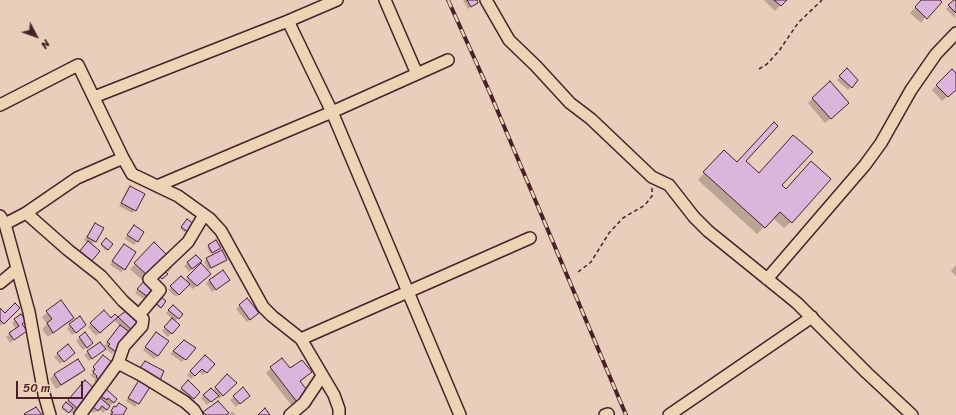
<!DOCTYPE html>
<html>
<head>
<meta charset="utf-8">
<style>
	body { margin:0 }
	#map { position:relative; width:956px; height:415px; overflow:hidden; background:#e9cebc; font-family:Sriracha,sans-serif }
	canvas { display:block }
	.north { position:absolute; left:16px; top:16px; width:40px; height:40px; -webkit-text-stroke:3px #ecd4b4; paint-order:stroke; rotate:131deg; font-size:11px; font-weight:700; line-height:16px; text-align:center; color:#4a1f2b }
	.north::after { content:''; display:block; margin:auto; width:14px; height:18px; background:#4a1f2b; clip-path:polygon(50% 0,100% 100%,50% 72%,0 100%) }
	.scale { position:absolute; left:16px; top:381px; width:67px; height:18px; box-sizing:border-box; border:2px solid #4a1f2b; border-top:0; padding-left:5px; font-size:12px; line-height:14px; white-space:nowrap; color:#4a1f2b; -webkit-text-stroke:3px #ecd4b4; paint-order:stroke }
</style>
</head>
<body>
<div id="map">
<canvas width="956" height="415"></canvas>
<div class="north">N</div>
<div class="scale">50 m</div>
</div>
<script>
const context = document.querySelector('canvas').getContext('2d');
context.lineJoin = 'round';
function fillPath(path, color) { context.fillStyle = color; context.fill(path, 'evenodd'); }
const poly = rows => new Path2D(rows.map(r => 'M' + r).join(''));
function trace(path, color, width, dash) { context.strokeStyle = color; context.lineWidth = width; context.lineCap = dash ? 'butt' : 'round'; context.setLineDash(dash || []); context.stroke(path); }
const shadow = poly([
	[463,0,476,0,477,2,468,9],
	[764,0,785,0,775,11],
	[922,0,938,0,921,23,910,13],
	[955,0,956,0,955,18,946,9],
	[847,70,857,80,848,90,837,80],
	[952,70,956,74,956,89,942,101,932,90],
	[813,98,843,108,825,123,808,103],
	[787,143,781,186,791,222,784,228,773,218,757,234,698,180,717,158,737,164,744,161,758,174],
	[130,187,135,210,132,213,119,206,127,190],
	[187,220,193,224,186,233,180,229],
	[95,224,95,241,91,245,84,240],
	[131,229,143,232,134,245,125,239],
	[106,240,112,244,106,251,101,246],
	[216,242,218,249,210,253,207,248],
	[124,245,124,269,121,272,110,265],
	[149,249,166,255,142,280,130,269],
	[196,256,197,264,189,272,184,266],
	[207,259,226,259,223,262,208,270,204,262],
	[201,264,206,277,193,289,188,285,176,297,168,290,181,277,185,281],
	[170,265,172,267,169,272,166,270],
	[956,265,956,276,951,271],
	[223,271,225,283,212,292,206,283],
	[142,284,154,289,144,299,135,293],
	[247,300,254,316,247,322,236,309],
	[61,302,73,318,48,337,42,329,47,324,42,317],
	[165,302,159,308,154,303],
	[173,306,182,314,174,322,178,325,168,337,162,331,172,319,166,313],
	[18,308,0,326,0,309,5,314],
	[127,311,137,324,129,332,112,354,106,349,107,348,104,346,120,326,114,320,96,336,88,327,91,324,111,319,115,316,118,319],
	[15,320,21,325,25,331,10,343,6,337,16,329,12,323],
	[70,325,82,328,72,335,67,328],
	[156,333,158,356,154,359,143,350],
	[79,338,88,346,83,350,76,341],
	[185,341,195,348,182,362,170,354],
	[68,346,70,356,60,364,54,357],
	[88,352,101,352,89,361,84,355],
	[205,356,214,364,203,375,198,371,191,379,187,375],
	[100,360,98,379,95,382,94,381,95,379,90,375,93,372,91,371],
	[271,368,311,372,300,382,303,398,292,406,266,373],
	[84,370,79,375,56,389,50,379,54,374],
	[227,376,236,383,219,399,217,396,207,405,201,398,212,391],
	[188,382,199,392,190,401,179,391],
	[136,385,149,387,135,407,126,401],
	[80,387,78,409,73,414,69,411,67,413,61,409],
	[242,389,248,395,236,407,230,400],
	[103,394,114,402,103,413,98,409,94,413,89,410],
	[217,402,229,415,232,411,236,415,201,415],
	[114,407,121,415,109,414]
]);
const building = poly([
	[467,0,477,0,478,3,471,7,467,0],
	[774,0,787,0,781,6,774,0],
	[921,0,940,0,942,2,927,19,915,7,921,0],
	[954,0,956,0,956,13,948,5,954,0],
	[847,68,858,80,852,88,839,76,847,68],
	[952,69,956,73,956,90,948,97,936,85,952,69],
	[830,81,849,103,831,119,812,98,830,81],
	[774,122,778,126,746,161,759,173,793,135,813,152,782,185,786,189,811,161,831,179,792,223,780,212,765,228,703,172,724,150,737,162,774,122],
	[130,186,145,194,136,211,121,203,130,186],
	[187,219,194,224,188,232,181,227,187,219],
	[95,223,104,228,96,242,87,237,95,223],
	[134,225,144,232,138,242,127,235,134,225],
	[106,238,113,244,108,250,101,244,106,238],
	[216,240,221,248,212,253,208,245,216,240],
	[88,241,100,251,91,262,79,252,88,241],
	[154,242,167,255,148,276,134,263,154,242],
	[124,244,136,252,125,270,112,261,124,244],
	[222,250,227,260,211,268,206,258,222,250],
	[196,255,202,261,192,269,187,262,196,255],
	[201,263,211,274,197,286,187,277,201,263],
	[163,269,168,274,162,279,158,275,163,269],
	[223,270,230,280,216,290,209,280,223,270],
	[181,276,190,284,179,295,170,286,181,276],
	[145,280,155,289,148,297,137,289,145,280],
	[160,296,166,301,161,308,154,301,160,296],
	[247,298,259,313,250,320,239,305,247,298],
	[61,300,74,318,53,333,47,323,52,319,46,311,61,300],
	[15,303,20,308,4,324,0,320,0,308,5,313,15,303],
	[173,305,183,314,179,319,168,310,173,305],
	[104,310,111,318,115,314,118,317,100,333,90,323,104,310],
	[127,310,138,320,138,325,132,330,118,317,127,310],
	[21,314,26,321,22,324,27,331,14,340,9,333,19,326,14,319,21,314],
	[80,316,86,325,76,333,69,324,80,316],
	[172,318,180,325,172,334,164,327,172,318],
	[120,325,131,333,116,352,108,346,110,344,107,342,120,325],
	[85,332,93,343,87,348,79,337,85,332],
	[156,332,169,341,158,356,145,347,156,332],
	[184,340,196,348,186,360,173,351,184,340],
	[100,342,106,349,92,359,87,351,100,342],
	[68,344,75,353,64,362,57,353,68,344],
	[103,355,113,363,99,380,96,377,97,376,93,372,95,369,93,367,103,355],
	[205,355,215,364,207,373,202,369,195,376,190,371,205,355],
	[282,358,290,368,302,360,312,372,300,381,309,393,297,402,270,367,282,358],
	[78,359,85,370,61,385,54,374,78,359],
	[145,361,164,371,160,380,140,368,145,361],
	[227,374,237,383,223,396,215,387,227,374],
	[85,380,96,390,79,410,68,400,85,380],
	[139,380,150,387,139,404,128,398,139,380],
	[188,380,200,392,194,399,181,388,188,380],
	[243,387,250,396,240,404,233,396,243,387],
	[211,388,219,396,211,402,203,395,211,388],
	[106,389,117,399,114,403,108,398,107,400,101,396,106,389],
	[99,397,110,406,107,410,102,406,98,411,92,406,99,397],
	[218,401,229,413,226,415,206,415,203,412,218,401],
	[66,402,73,408,69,413,62,407,66,402],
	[119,403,127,408,123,415,111,415,113,412,111,411,114,406,116,407,119,403],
	[36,407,42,415,25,415,24,414,36,407],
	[265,408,270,415,258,415,265,408]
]);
const path = poly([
	[759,69,767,64,779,51,798,23,822,0],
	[578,272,591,262,609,233,623,218,645,205,652,196,652,187]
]);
const minor = poly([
	[385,0,417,74],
	[486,0,509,40,536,66,570,103,591,119,652,177,669,185,694,217,708,231,797,303,867,373,912,415],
	[288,21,332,112,460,415],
	[94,97,288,21,337,0],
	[0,105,78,65,123,158,132,174,178,196,210,219,221,231,263,307,272,316,301,339,334,395,339,409,339,415],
	[157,186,332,112,448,60],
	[26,213,68,250,101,276,123,301,143,319,142,326,124,346,118,363,80,415],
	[0,216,5,224,29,312,44,394,50,415],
	[5,224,26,213,77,178,123,158],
	[767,279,865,165,881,143,911,90,936,54,956,33],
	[0,283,17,269],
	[139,315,160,290,149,279,188,242,204,215],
	[301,339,530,238],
	[118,363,141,375,185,402,194,410,197,415],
	[290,415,304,403,322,376],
	[605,415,608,414],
	[669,415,812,317]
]);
const rail = poly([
	[448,0,490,93,626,415]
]);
fillPath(shadow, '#0003');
fillPath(building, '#dcb5dd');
trace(building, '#4a1f2b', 1);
trace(minor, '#4a1f2b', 14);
trace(path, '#4a1f2b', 1.5, [4, 3]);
trace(minor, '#ecd4b4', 11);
trace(rail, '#4a1f2b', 4);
trace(rail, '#ecd4b4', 2.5, [8]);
</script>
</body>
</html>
